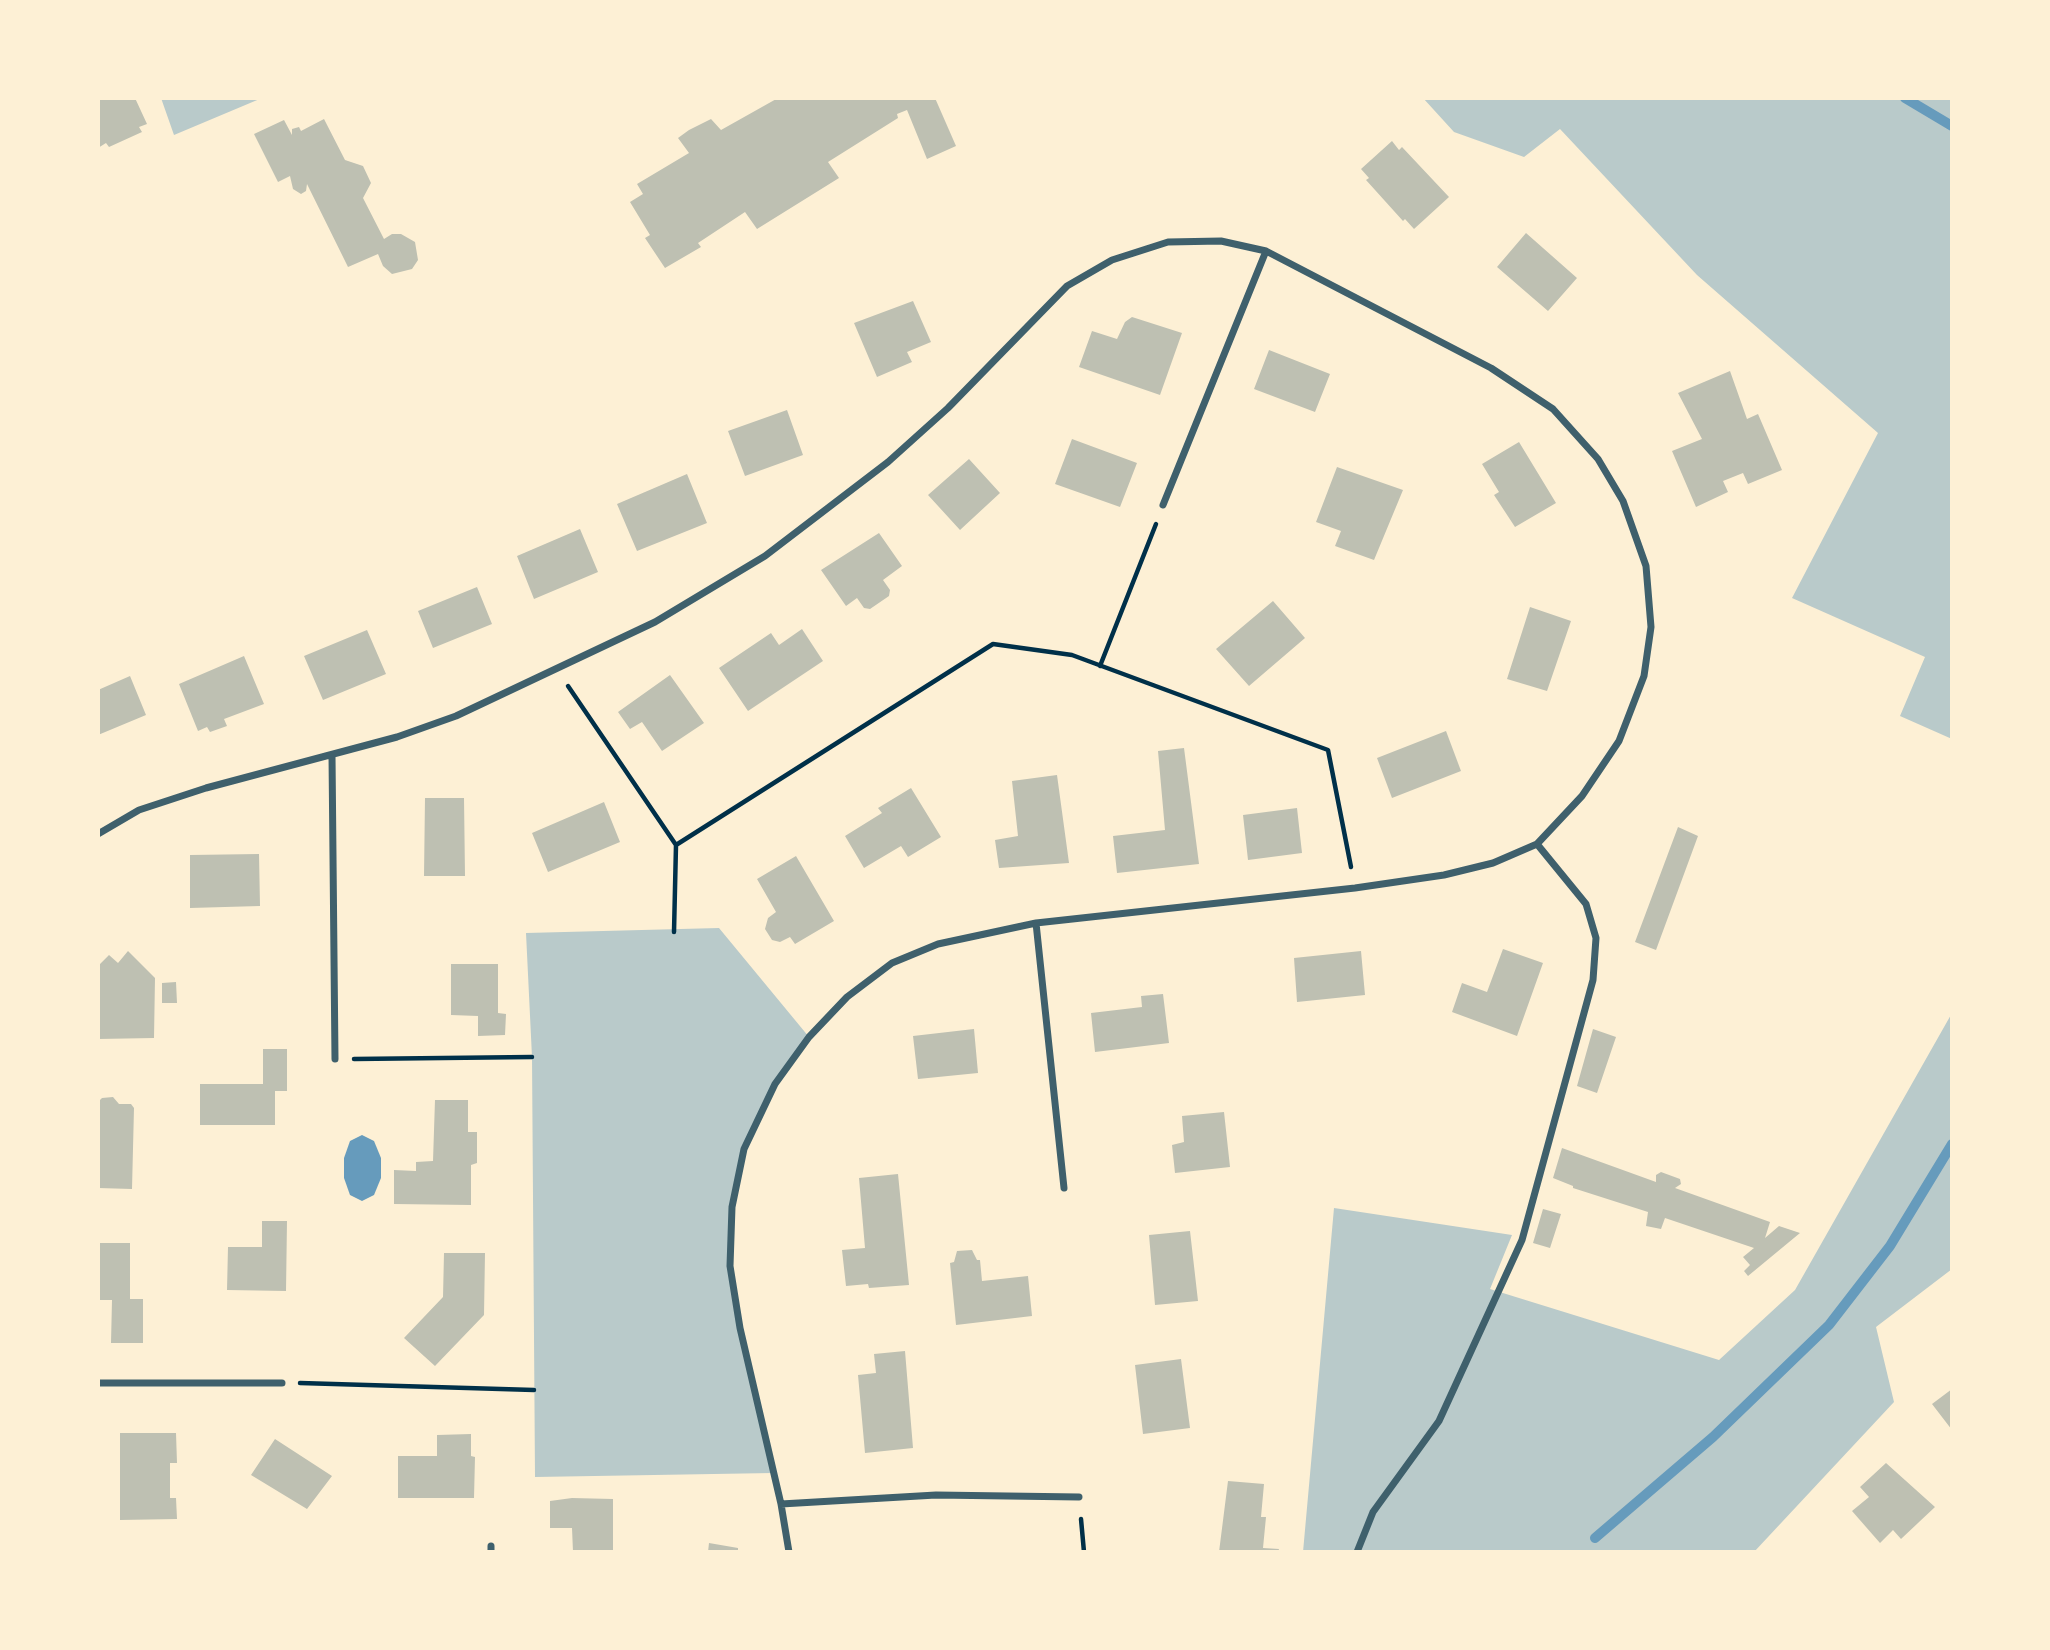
<!DOCTYPE html>
<html>
<head>
<meta charset="utf-8">
<style>
	body { margin:0 }
	#map { position:relative; width:2050px; height:1650px; overflow:hidden; background:#fdf0d5; font-family:"Work Sans",sans-serif }
	canvas { display:block }
	.frame { position:absolute; inset:0; border:100px solid #fdf0d5; pointer-events:none }
</style>
</head>
<body>
<div id="map">
<canvas width="2050" height="1650"></canvas>
<div class="frame"></div>
</div>
<script>
const context = document.querySelector('canvas').getContext('2d');
context.lineJoin = 'round';
function fillPath(path, color) { context.fillStyle = color; context.fill(path, 'evenodd'); }
const poly = rows => new Path2D(rows.map(r => 'M' + r).join(''));
function trace(path, color, width, dash) { context.strokeStyle = color; context.lineWidth = width; context.lineCap = dash ? 'butt' : 'round'; context.setLineDash(dash || []); context.stroke(path); }
const green = poly([
	[161,98,262,98,174,135],
	[1423,98,1952,98,1952,739,1900,716,1925,657,1792,598,1878,433,1697,275,1560,129,1524,157,1454,132],
	[719,928,809,1037,775,1084,744,1149,732,1207,730,1266,773,1473,535,1477,532,1057,526,933],
	[1952,1013,1952,1269,1876,1327,1894,1402,1754,1552,1303,1552,1334,1208,1512,1235,1490,1289,1719,1360,1795,1290]
]);
const water = poly([
	[362,1135,374,1141,381,1158,381,1178,374,1195,362,1201,350,1195,344,1178,344,1158,350,1141]
]);
const stream = poly([
	[1905,98,1952,126],
	[1595,1538,1713,1437,1829,1325,1890,1246,1952,1144]
]);
const building = poly([
	[98,98,135,98,147,124,139,127,142,132,109,147,106,143,98,148],
	[778,98,935,98,956,146,927,159,907,110,897,114,898,118,828,162,839,178,757,229,745,212,698,243,701,247,665,268,645,238,650,235,630,202,643,194,637,184,689,153,678,138,689,130,711,119,721,130],
	[324,119,345,160,363,166,371,183,363,198,384,239,392,234,401,234,415,242,418,260,412,269,392,274,383,266,378,254,348,267,307,184,306,191,301,194,293,189,290,176,278,182,254,134,284,120,292,135,292,129,299,127,301,131],
	[1392,141,1399,150,1402,147,1449,197,1414,229,1405,219,1403,221,1366,180,1369,178,1361,169],
	[1526,233,1577,278,1548,311,1497,267],
	[913,301,931,342,907,352,912,362,877,377,854,323],
	[1132,317,1182,333,1160,395,1079,367,1092,331,1117,339,1125,322],
	[1269,350,1330,374,1315,412,1254,389],
	[1730,371,1747,419,1758,414,1782,470,1748,484,1743,473,1723,481,1728,492,1696,507,1672,451,1702,439,1678,393],
	[787,410,803,455,745,476,728,431],
	[1072,439,1137,463,1120,507,1055,484],
	[1519,442,1556,503,1515,527,1494,495,1499,492,1482,464],
	[969,459,1000,493,960,530,928,495],
	[1337,467,1403,490,1374,560,1335,546,1341,531,1316,522],
	[687,474,707,523,637,551,617,504],
	[580,529,598,572,534,599,517,556],
	[879,533,902,566,883,580,890,590,889,596,870,609,864,608,857,598,846,606,821,570],
	[477,587,492,624,433,648,418,611],
	[1273,601,1305,638,1249,686,1216,649],
	[1530,607,1571,621,1547,691,1507,679],
	[802,629,823,661,748,711,719,668,771,633,779,645],
	[367,630,386,674,323,700,304,656],
	[244,656,264,704,224,719,227,726,210,732,207,727,198,731,179,684],
	[670,675,704,723,662,751,642,722,630,729,618,712],
	[130,676,146,715,98,735,98,690],
	[1446,731,1461,771,1392,798,1377,758],
	[1184,748,1199,864,1117,873,1113,836,1165,830,1158,751],
	[1057,775,1069,863,999,868,995,840,1018,836,1012,781],
	[911,788,941,837,908,857,901,846,864,868,845,836,882,813,878,808],
	[425,798,464,798,465,876,424,876],
	[604,802,620,842,548,872,532,833],
	[1297,808,1302,853,1248,860,1243,815],
	[1678,827,1698,836,1656,950,1635,942],
	[259,854,260,906,190,908,190,855],
	[796,856,834,921,795,944,790,937,780,942,772,940,765,929,768,918,776,912,757,879],
	[1503,949,1543,963,1517,1036,1452,1012,1462,983,1487,992],
	[128,951,155,978,154,1038,98,1039,98,966,109,955,118,963],
	[1361,951,1365,995,1297,1002,1294,958],
	[451,964,498,964,498,1013,506,1014,505,1035,478,1036,478,1016,451,1015],
	[176,982,177,1003,162,1003,162,983],
	[1163,994,1169,1043,1095,1052,1091,1013,1142,1007,1141,996],
	[974,1029,978,1073,918,1079,913,1036],
	[1593,1029,1616,1037,1597,1093,1577,1086],
	[263,1049,287,1049,287,1091,275,1091,275,1125,200,1125,200,1084,263,1084],
	[113,1097,119,1104,131,1104,134,1108,132,1189,98,1188,98,1102,102,1098],
	[435,1100,468,1100,468,1132,477,1132,477,1163,471,1165,471,1205,394,1204,394,1170,416,1171,416,1162,433,1161],
	[1224,1112,1230,1167,1175,1173,1172,1145,1184,1142,1182,1116],
	[1562,1148,1656,1182,1656,1175,1661,1172,1680,1179,1681,1184,1675,1188,1770,1222,1765,1238,1779,1226,1800,1233,1748,1276,1744,1271,1750,1265,1743,1257,1754,1248,1665,1218,1661,1229,1646,1226,1648,1212,1573,1188,1573,1186,1553,1178],
	[898,1174,909,1285,869,1288,868,1284,846,1286,842,1250,865,1248,859,1178],
	[1543,1209,1561,1214,1550,1248,1533,1243],
	[262,1221,287,1221,286,1291,227,1290,228,1247,262,1247],
	[1190,1231,1198,1301,1155,1305,1149,1235],
	[98,1243,130,1243,130,1299,143,1299,143,1343,111,1343,112,1300,98,1300],
	[972,1250,977,1260,980,1260,982,1281,1028,1276,1032,1316,956,1325,950,1263,954,1262,957,1251],
	[444,1253,485,1253,484,1315,435,1366,404,1338,443,1297],
	[905,1351,913,1448,865,1453,858,1375,876,1373,874,1354],
	[1181,1359,1190,1428,1143,1434,1135,1365],
	[1952,1389,1952,1430,1932,1404],
	[120,1433,176,1433,177,1463,170,1463,170,1498,176,1498,177,1519,120,1520],
	[471,1434,471,1456,475,1457,474,1498,398,1498,398,1456,437,1456,437,1435],
	[275,1439,332,1476,307,1509,251,1475],
	[1886,1463,1935,1507,1901,1539,1893,1530,1880,1543,1852,1511,1869,1497,1860,1487],
	[1228,1481,1264,1484,1261,1517,1266,1517,1263,1548,1279,1549,1278,1552,1219,1552],
	[572,1498,613,1499,613,1552,573,1552,572,1528,550,1528,550,1501],
	[709,1543,738,1548,738,1552,708,1552]
]);
const path = poly([
	[1100,666,1156,524],
	[568,686,676,845,674,932],
	[676,845,993,644,1072,655,1328,750,1351,867],
	[354,1059,532,1057],
	[300,1383,534,1390],
	[1081,1519,1084,1552]
]);
const minor = poly([
	[1163,505,1266,251],
	[332,755,335,1059],
	[98,834,139,810,206,788,397,737,456,716,655,622,765,556,888,462,948,408,1067,286,1112,260,1168,242,1221,241,1266,251,1491,368,1553,409,1598,459,1623,501,1646,566,1651,627,1644,676,1619,741,1582,796,1537,844,1493,863,1444,875,1355,888,1036,923,938,944,892,963,847,997,809,1037,775,1084,744,1149,732,1207,730,1266,740,1328,781,1504,789,1552],
	[1036,923,1064,1188],
	[98,1383,282,1383],
	[781,1504,936,1495,1079,1497],
	[491,1546,491,1552],
	[1357,1552,1373,1512,1439,1421,1522,1240,1593,980,1596,938,1586,904,1537,844]
]);
fillPath(green, '#b9caca');
fillPath(water, '#669bbc');
trace(stream, '#669bbc', 10);
fillPath(building, '#bec0b2');
trace(path, '#003049', 4.5);
trace(minor, '#3f606c', 7);
</script>
</body>
</html>
